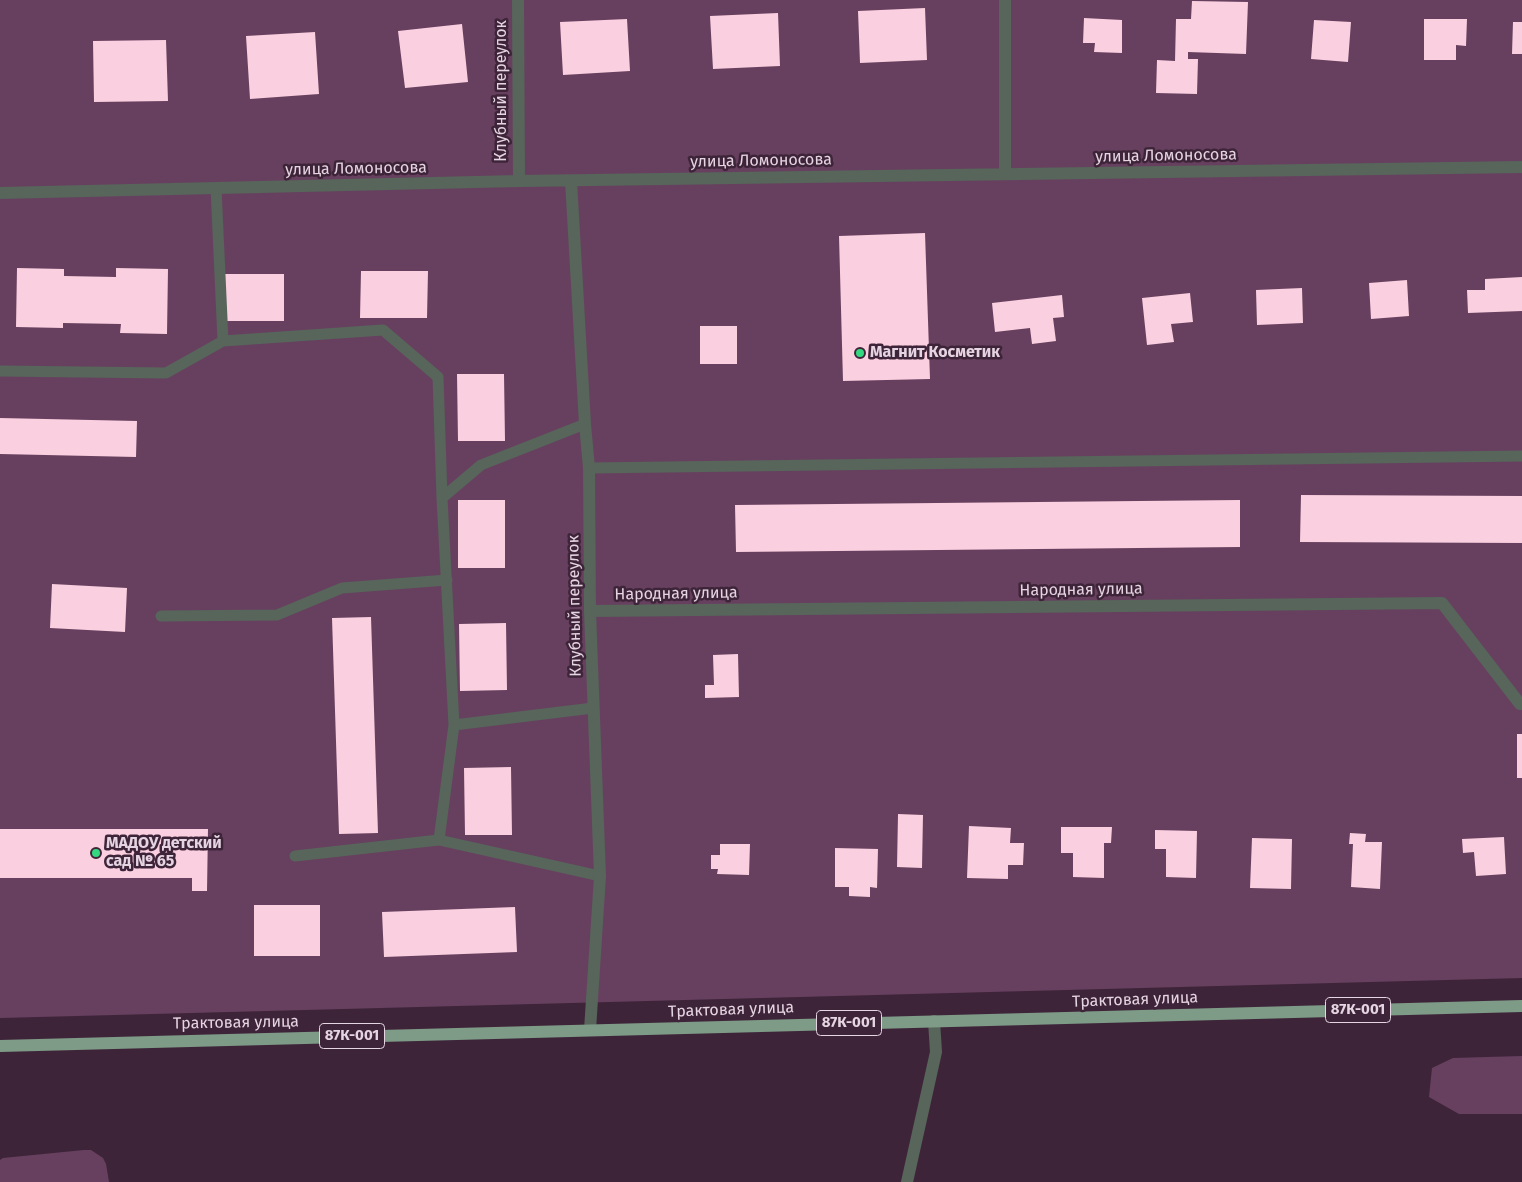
<!DOCTYPE html>
<html>
<head>
<meta charset="utf-8">
<style>
	body { margin:0 }
	canvas { display:block; background:#3e2439 }
</style>
</head>
<body>
<canvas width="1522" height="1182"></canvas>
<script>
const context = document.querySelector('canvas').getContext('2d');
context.lineJoin = 'round';
function fillPath(path, color) { context.fillStyle = color; context.fill(path, 'evenodd'); }
const poly = rows => new Path2D(rows.map(r => 'M' + r).join(''));
function trace(path, color, width, dash) { context.strokeStyle = color; context.lineWidth = width; context.lineCap = dash ? 'butt' : 'round'; context.setLineDash(dash || []); context.stroke(path); }
function write(font, color, halo, rows, align = 'center') {
  context.font = font + ' "Fira Sans",sans-serif'; context.lineWidth = 5; context.setLineDash([]); context.textBaseline = 'middle'; context.strokeStyle = halo; context.fillStyle = color; for (const [text, x, y, turn = 0] of rows) {
    context.save(); context.translate(x, y); context.rotate((+turn || 0) * Math.PI / 180); context.textAlign = isNaN(turn) ? turn : align; if (halo) context.strokeText(text, 0, 0); context.fillText(text, 0, 0); context.restore();
  }
}
const green = poly([
	[0,0,1522,0,1522,978,0,1018],
	[1522,1056,1522,1114,1459,1114,1429,1097,1432,1068,1453,1058],
	[84,1150,91,1150,103,1158,106,1164,109,1182,0,1182,0,1160,3,1158]
]);
const building = poly([
	[1192,1,1248,2,1246,54,1188,52,1188,59,1198,59,1197,94,1156,93,1157,60,1175,61,1176,19,1191,19],
	[925,8,927,60,860,63,858,11],
	[778,13,780,66,713,69,710,16],
	[1084,18,1122,20,1122,53,1094,52,1095,43,1083,43],
	[627,19,630,71,563,75,560,22],
	[1424,19,1467,19,1466,46,1456,45,1456,60,1424,60],
	[1314,20,1351,22,1348,62,1311,59],
	[1513,22,1522,22,1522,54,1512,54],
	[462,24,468,82,405,88,398,31],
	[315,32,319,94,250,99,246,36],
	[166,40,168,101,94,102,93,41],
	[925,233,930,379,843,381,839,236],
	[17,268,64,269,64,276,116,277,116,268,168,269,167,334,120,333,121,324,63,323,63,328,16,327],
	[361,271,428,271,427,318,360,318],
	[217,274,284,274,284,321,217,321],
	[1522,277,1522,311,1468,313,1467,290,1485,290,1485,279],
	[1407,280,1409,316,1371,319,1369,283],
	[1302,288,1303,323,1257,325,1256,290],
	[1190,293,1193,322,1171,324,1174,342,1147,345,1142,298],
	[1062,295,1064,317,1053,318,1056,341,1032,344,1030,328,995,332,992,303],
	[700,326,737,326,737,364,700,364],
	[457,374,504,374,505,441,458,441],
	[0,418,137,421,136,457,0,454],
	[1301,495,1522,496,1522,543,1300,542],
	[458,500,505,500,505,568,458,568],
	[1240,500,1240,547,736,552,735,505],
	[52,584,127,588,125,632,50,628],
	[371,617,378,833,339,834,332,618],
	[506,623,507,690,460,691,459,624],
	[738,654,739,697,705,698,705,685,714,685,713,655],
	[1517,734,1522,734,1522,778,1517,778],
	[511,767,512,835,465,835,464,768],
	[898,814,923,815,922,868,897,867],
	[969,826,1011,828,1010,843,1024,843,1023,865,1008,865,1008,879,967,878],
	[1061,827,1112,827,1111,843,1104,843,1104,878,1073,877,1073,853,1061,853],
	[0,829,208,829,207,891,192,891,192,878,0,878],
	[1155,830,1197,831,1196,878,1166,877,1166,849,1155,849],
	[1350,833,1366,834,1365,842,1382,842,1380,889,1351,887,1353,844,1349,844],
	[1504,837,1506,874,1476,876,1474,852,1463,853,1462,839],
	[1252,838,1292,839,1291,889,1250,888],
	[720,844,750,844,749,875,717,874,718,869,711,869,711,855,720,855],
	[835,848,878,849,877,888,870,887,870,897,849,896,849,887,835,887],
	[254,905,320,905,320,956,254,956],
	[515,907,517,952,384,957,382,912]
]);
const lane = poly([
	[216,188,223,341],
	[0,371,166,373,223,341,383,330,438,377,442,498],
	[589,468,1522,456],
	[161,616,277,615,342,588,447,580],
	[454,725,442,498,481,465,585,424],
	[439,840,454,725,593,708],
	[295,856,439,840,600,876]
]);
const street = poly([
	[518,0,519,181],
	[1005,0,1005,174],
	[571,181,585,424,589,468,590,611,600,876,590,1030],
	[0,193,519,181,1522,167],
	[590,611,1442,603,1520,704,1522,704],
	[907,1182,936,1052,934,1021]
]);
const primary = poly([
	[0,1046,1522,1006]
]);
const markers = [
	[860,353,5,"#33d881"],
	[96,853,5,"#33d881"]
];
const shields = [
	[1358,1010,65],
	[849,1023,65],
	[352,1036,65]
];
const shieldNames = [
	["87К-001",1358,1010],
	["87К-001",849,1023],
	["87К-001",352,1036]
];
const streetNames = [
	["Клубный переулок",502,91,-90],
	["улица Ломоносова",1166,156,-1],
	["улица Ломоносова",761,161,-1],
	["улица Ломоносова",356,169,-1],
	["Народная улица",1081,590,-1],
	["Народная улица",676,594,-1],
	["Клубный переулок",575,606,-91],
	["Трактовая улица",1135,1000,-2],
	["Трактовая улица",731,1010,-2],
	["Трактовая улица",236,1023,-1]
];
const poiNames = [
	["Магнит Косметик",870,353],
	["МАДОУ детский",106,844],
	["сад № 65",106,862]
];
fillPath(green, '#67405f');
fillPath(building, '#facfdf');
trace(lane, '#57655b', 11);
trace(street, '#57655b', 12);
trace(primary, '#7e9b87', 12);
for (const [x, y, r, color] of markers) { const dot = new Path2D(); dot.arc(x, y, r, 0, 2 * Math.PI); context.fillStyle = color; context.fill(dot); trace(dot, '#3e2439', 2); }
for (const [x, y, w] of shields) { const box = new Path2D(); box.roundRect(x - w / 2, y - 12.5, w, 25, 4); context.fillStyle = '#3e2439'; context.fill(box); trace(box, '#e5d4e1', 1); }
write('bold 15px', '#e5d4e1', null, shieldNames);
write('16px', '#e5d4e1', '#3e2439', streetNames);
write('bold 16px', '#e5d4e1', '#3e2439', poiNames, 'left');
</script>
</body>
</html>
